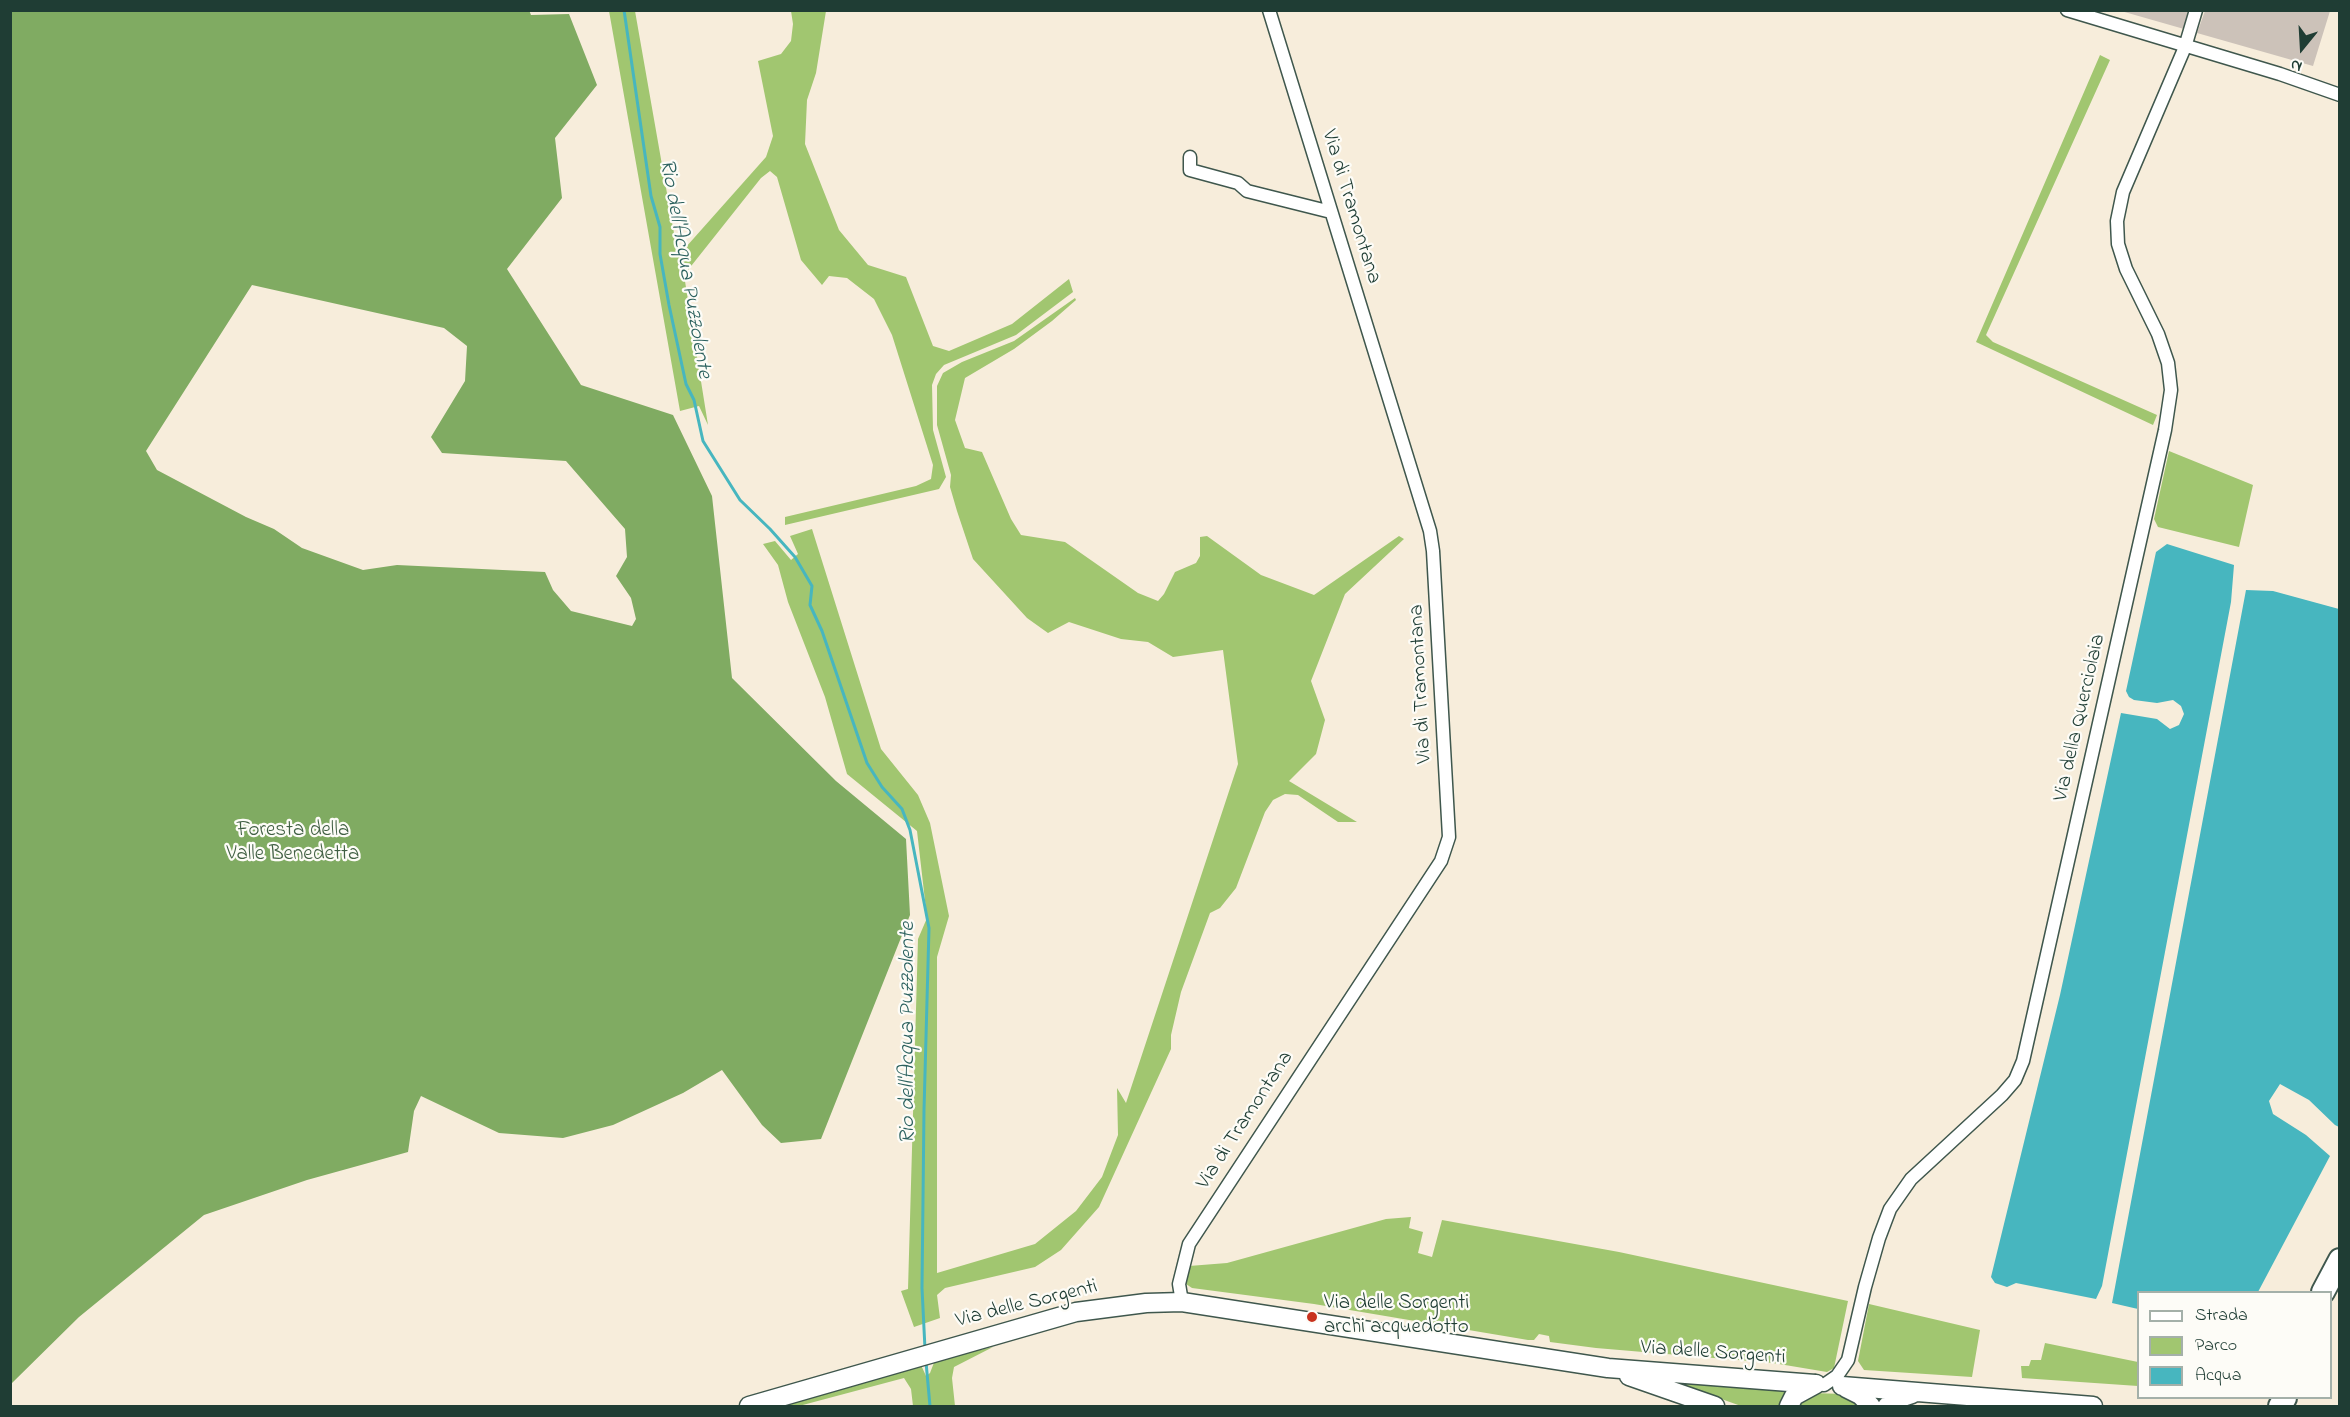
<!DOCTYPE html>
<html>
<head>
<meta charset="utf-8">
<style>
	body { margin:0 }
	#map { position:relative; width:2350px; height:1417px; overflow:hidden; background:#f7eddb; font-family:"Indie Flower",sans-serif }
	canvas { display:block }
	.frame { position:absolute; inset:0; border:12px solid #1f3d34; pointer-events:none }
	.legend { position:absolute; left:2137px; top:1291px; width:195px; height:108px; box-sizing:border-box; background:#fdfcf7; border:2px solid #a4b0a9; margin:0; padding:8px 10px; list-style:none; font-size:18px; color:#1f3d34 }
	.legend li { display:flex; align-items:center; gap:12px; height:30px }
	.legend b { width:30px; border:2px solid #a4b0a9 }
	.north { position:absolute; left:2272px; top:18px; width:60px; height:60px; -webkit-text-stroke:4px #fdfcf7; paint-order:stroke; rotate:198deg; font-size:16px; font-weight:700; line-height:24px; text-align:center; color:#1f3d34 }
	.north::after { content:''; display:block; margin:auto; width:21px; height:27px; background:#1f3d34; clip-path:polygon(50% 0,100% 100%,50% 72%,0 100%) }
</style>
</head>
<body>
<div id="map">
<canvas width="2350" height="1417"></canvas>
<div class="frame"></div>
<ul class="legend">
<li><b style="height:8px;background:#fff"></b>Strada</li>
<li><b style="height:16px;background:#a1c670"></b>Parco</li>
<li><b style="height:16px;background:#47b6bf"></b>Acqua</li>
</ul>
<div class="north">N</div>
</div>
<script>
const context = document.querySelector('canvas').getContext('2d');
context.lineJoin = 'round';
function fillPath(path, color) { context.fillStyle = color; context.fill(path, 'evenodd'); }
const poly = rows => new Path2D(rows.map(r => 'M' + r).join(''));
function trace(path, color, width, dash) { context.strokeStyle = color; context.lineWidth = width; context.lineCap = dash ? 'butt' : 'round'; context.setLineDash(dash || []); context.stroke(path); }
function write(font, color, halo, rows, align = 'center') {
  context.font = font + ' "Indie Flower",sans-serif'; context.lineWidth = 4.5; context.setLineDash([]); context.textBaseline = 'middle'; context.strokeStyle = halo; context.fillStyle = color; for (const [text, x, y, turn = 0] of rows) {
    context.save(); context.translate(x, y); context.rotate((+turn || 0) * Math.PI / 180); context.textAlign = isNaN(turn) ? turn : align; if (halo) context.strokeText(text, 0, 0); context.fillText(text, 0, 0); context.restore();
  }
}
const industrial = poly([
	[2121,11,2190,11,2184,29],
	[2205,11,2205,10,2330,11,2313,66,2197,33]
]);
const green = poly([
	[609,11,635,11,678,256,766,157,773,136,758,61,781,54,791,41,793,24,791,11,826,11,816,73,807,100,805,144,839,230,868,265,906,277,933,346,949,351,1012,324,1069,279,1073,292,1016,335,944,365,936,374,932,385,933,430,946,477,939,489,785,525,785,517,916,486,931,479,933,465,892,335,874,299,847,278,829,276,822,285,801,260,777,177,770,171,761,178,684,275,708,425,699,406,680,411],
	[2100,55,2110,60,1986,335,1993,342,2157,415,2153,425,1976,342],
	[1075,298,1076,300,1052,321,1014,349,965,378,955,420,965,448,982,452,1011,519,1021,535,1065,542,1138,593,1158,601,1164,594,1175,572,1196,563,1200,556,1200,537,1207,536,1261,575,1314,595,1399,536,1404,539,1345,594,1311,681,1325,720,1316,754,1289,781,1357,822,1338,822,1298,795,1285,794,1273,800,1265,812,1236,888,1220,908,1210,913,1181,992,1171,1035,1171,1049,1099,1207,1061,1250,1035,1267,945,1288,937,1295,940,1318,914,1327,901,1291,908,1289,918,939,927,918,917,831,847,774,825,697,788,602,778,565,763,544,775,541,791,560,798,554,790,536,812,529,881,749,918,795,930,823,949,916,937,957,937,1273,1035,1244,1076,1211,1102,1177,1118,1135,1117,1088,1126,1103,1238,764,1223,650,1173,657,1148,642,1121,639,1069,622,1048,633,1027,618,973,559,957,511,950,487,951,475,937,425,937,386,943,373,962,362,1014,341],
	[2169,451,2253,485,2239,547,2158,527,2154,519],
	[1411,1217,1409,1228,1423,1232,1418,1253,1432,1257,1442,1220,1619,1252,1848,1301,1834,1368,1827,1372,1773,1363,1596,1348,1550,1342,1549,1336,1539,1334,1534,1340,1528,1340,1314,1304,1192,1288,1186,1284,1186,1274,1189,1266,1227,1263,1386,1219],
	[1869,1304,1980,1330,1972,1377,1864,1370,1858,1361],
	[2045,1343,2138,1362,2138,1386,2022,1378,2021,1366,2029,1366,2031,1360,2041,1360],
	[993,1347,954,1367,952,1378,955,1406,913,1406,911,1389,904,1378,799,1406,777,1406,921,1365,926,1376,930,1373,935,1360],
	[1671,1381,1789,1390,1782,1406,1741,1406],
	[1811,1393,1845,1394,1864,1406,1795,1406]
]);
const forest = poly([
	[529,10,531,15,569,14,597,85,555,138,562,198,507,269,581,385,673,415,712,496,732,678,836,781,906,839,910,915,821,1139,781,1143,762,1125,722,1070,683,1093,613,1125,563,1138,499,1133,421,1096,414,1111,408,1152,307,1180,204,1215,79,1317,11,1384,11,11],
	[252,285,444,328,467,346,465,381,431,437,442,453,566,461,625,529,627,557,616,576,631,598,636,619,632,626,571,611,553,590,545,572,397,565,363,570,302,548,274,529,246,517,157,470,146,451]
]);
const water = poly([
	[2167,544,2234,565,2231,602,2102,1286,2096,1299,2016,1283,2007,1287,1995,1283,1991,1277,2060,995,2121,713,2157,719,2170,729,2179,725,2184,714,2181,706,2173,700,2157,703,2134,700,2129,697,2126,691,2156,552],
	[2246,590,2273,591,2339,609,2339,1127,2335,1125,2309,1100,2280,1084,2269,1101,2273,1114,2306,1135,2330,1156,2258,1292,2138,1292,2138,1309,2112,1303]
]);
const stream = poly([
	[624,10,651,196,660,227,660,254,669,305,686,384,694,400,703,441,740,500,770,529,795,557,812,586,810,605,822,631,867,763,882,787,902,809,910,830,929,928,924,1110,922,1288,925,1349],
	[926,1362,930,1406]
]);
const street = poly([
	[2067,10,2280,74,2340,95],
	[1190,157,1190,170,1238,183,1247,191,1331,212],
	[1182,1302,1179,1284,1189,1244,1441,861,1449,837,1433,551,1430,531,1269,10],
	[1824,1385,1837,1376,1848,1360,1865,1287,1879,1238,1890,1209,1911,1179,2002,1095,2015,1080,2023,1061,2165,430,2171,390,2168,363,2158,334,2126,269,2118,244,2117,221,2123,192,2185,47,2196,10]
]);
const secondary = poly([
	[1629,1376,1715,1406],
	[1842,1386,2093,1406],
	[1846,1388,1860,1395,1871,1406],
	[749,1406,1076,1312,1146,1303,1182,1302,1608,1368,1815,1384],
	[1789,1406,1794,1396,1816,1384],
	[1887,1406,1897,1399,1912,1394]
]);
const highway = poly([
	[2323,1292,2340,1260],
	[2280,1406,2285,1398]
]);
const markers = [
	[1312,1317,6,"#c8321e"]
];
const streetNames = [
	["Via di Tramontana",1350,207,73],
	["Via di Tramontana",1422,684,-93],
	["Via della Querciolaia",2081,718,-77],
	["Via di Tramontana",1246,1121,-57],
	["Via delle Sorgenti",1027,1305,-14],
	["Via delle Sorgenti",1713,1354,4]
];
const parkNames = [
	["Foresta della",293,832],
	["Valle Benedetta",293,856]
];
const poiNames = [
	["Via delle Sorgenti",1324,1305],
	["archi acquedotto",1324,1329]
];
const waterNames = [
	["Rio dell'Acqua Puzzolente",684,269,80],
	["Rio dell'Acqua Puzzolente",909,1033,-90]
];
fillPath(industrial, '#ccc2b9');
fillPath(green, '#a1c670');
fillPath(forest, '#80ab62');
fillPath(water, '#47b6bf');
trace(stream, '#47b6bf', 3);
trace(street, '#3f574d', 15);
trace(secondary, '#3f574d', 21);
trace(highway, '#3f574d', 26);
trace(street, '#fff', 12);
trace(secondary, '#fff', 18);
trace(highway, '#fff', 22);
for (const [x, y, r, color] of markers) { const dot = new Path2D(); dot.arc(x, y, r, 0, 2 * Math.PI); context.fillStyle = color; context.fill(dot); trace(dot, '#fdfcf7', 2); }
write('21px', '#1f3d34', '#fdfcf7', streetNames);
write('21px', '#405f43', '#fdfcf7', parkNames);
write('21px', '#1f3d34', '#fdfcf7', poiNames, 'left');
write('italic 22px', '#2b615e', '#fdfcf7', waterNames);
</script>
</body>
</html>
